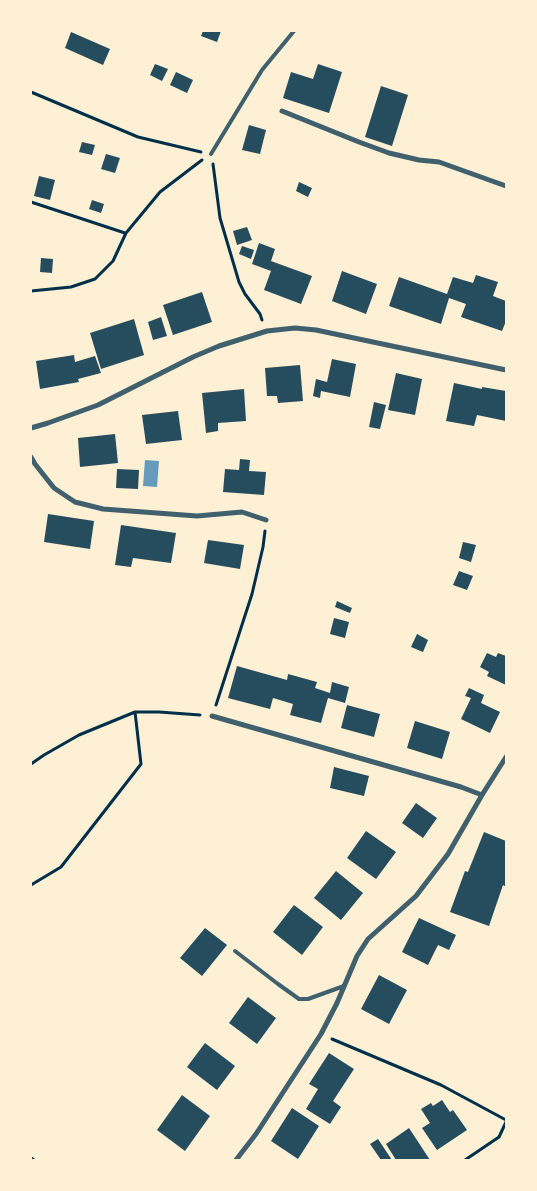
<!DOCTYPE html>
<html>
<head>
<meta charset="utf-8">
<style>
	body { margin:0 }
	#map { position:relative; width:537px; height:1191px; overflow:hidden; background:#fdf0d5; font-family:"Public Sans",sans-serif }
	canvas { display:block }
	.frame { position:absolute; inset:0; border:32px solid #fdf0d5; pointer-events:none }
</style>
</head>
<body>
<div id="map">
<canvas width="537" height="1191"></canvas>
<div class="frame"></div>
</div>
<script>
const context = document.querySelector('canvas').getContext('2d');
context.lineJoin = 'round';
function fillPath(path, color) { context.fillStyle = color; context.fill(path, 'evenodd'); }
const poly = rows => new Path2D(rows.map(r => 'M' + r).join(''));
function trace(path, color, width, dash) { context.strokeStyle = color; context.lineWidth = width; context.lineCap = dash ? 'butt' : 'round'; context.setLineDash(dash || []); context.stroke(path); }
const water = poly([
	[145,460,159,461,157,487,143,486]
]);
const building = poly([
	[203,31,221,31,217,42,201,36],
	[71,32,110,49,103,65,65,48],
	[155,64,168,69,162,81,150,75],
	[318,64,342,72,329,113,283,98,291,72,313,79],
	[176,72,193,80,187,93,170,85],
	[381,86,408,95,392,146,365,137],
	[249,125,266,130,260,154,242,150],
	[82,142,95,145,92,155,79,152],
	[106,154,120,158,115,173,101,169],
	[39,176,55,180,50,200,34,196],
	[299,182,312,188,308,197,296,191],
	[92,200,104,204,101,213,89,209],
	[247,227,252,240,237,245,233,231],
	[259,243,275,249,271,261,312,276,301,304,264,290,271,271,252,264],
	[242,246,254,250,251,259,239,254],
	[41,258,53,259,52,273,40,272],
	[342,271,377,284,366,314,332,301],
	[476,275,498,282,493,296,506,301,506,321,502,331,461,317,466,304,449,298,441,324,389,306,399,277,447,294,453,277,473,283],
	[202,292,212,322,173,335,163,305],
	[161,317,167,336,153,340,148,322],
	[134,319,144,355,101,369,90,333],
	[74,355,75,362,95,356,101,373,78,379,79,382,40,389,36,361],
	[332,359,356,364,350,397,321,391,320,398,313,396,316,379,327,382],
	[300,365,303,401,278,403,277,396,267,396,265,368],
	[396,373,422,379,415,415,388,410],
	[454,383,482,389,482,387,506,391,506,421,477,415,474,426,446,421],
	[244,389,246,421,218,423,218,431,206,433,202,393],
	[374,402,386,405,380,429,369,427],
	[178,411,182,440,146,444,142,415],
	[115,434,118,463,80,467,78,438],
	[240,459,250,460,249,471,266,472,264,495,223,492,225,469,239,470],
	[117,469,139,470,138,489,116,488],
	[48,514,94,521,90,549,44,542],
	[121,525,176,533,171,563,133,558,131,567,115,565],
	[208,540,244,545,240,569,204,563],
	[463,542,476,545,471,562,459,558],
	[459,571,473,576,467,590,453,585],
	[337,601,352,608,350,613,335,607],
	[334,618,349,622,345,638,330,634],
	[417,634,428,640,423,652,411,647],
	[487,653,496,657,498,653,506,656,506,685,487,676,489,672,480,667],
	[237,666,287,680,288,674,317,682,315,688,330,693,332,682,349,687,345,703,328,698,321,723,290,715,293,704,273,698,270,709,228,698],
	[469,688,484,695,481,703,500,712,490,733,461,719,471,698,465,696],
	[347,705,380,714,374,737,341,728],
	[415,721,450,732,442,759,407,748],
	[334,767,369,776,364,796,330,788],
	[416,803,437,818,423,838,402,823],
	[366,831,396,852,376,879,347,858],
	[484,832,506,841,506,887,503,885,489,926,450,912,465,871,468,872],
	[336,871,363,893,341,920,314,898],
	[294,905,323,927,302,955,273,932],
	[419,918,456,935,449,950,438,945,428,965,402,952],
	[205,928,227,945,202,976,180,958],
	[379,975,407,990,389,1024,361,1009],
	[248,997,276,1018,257,1044,229,1023],
	[205,1043,235,1066,217,1090,187,1067],
	[329,1053,354,1069,333,1101,341,1107,330,1124,306,1109,318,1089,309,1084],
	[182,1095,210,1116,185,1151,157,1130],
	[442,1100,450,1112,453,1110,467,1130,437,1150,422,1128,430,1123,421,1109,431,1103,433,1106],
	[292,1108,319,1126,298,1159,271,1141],
	[409,1128,430,1160,396,1160,386,1144],
	[378,1139,392,1160,381,1160,370,1144]
]);
const path = poly([
	[31,92,138,137,201,152],
	[213,164,220,218,239,282,245,294,260,314,262,320],
	[31,202,125,233],
	[31,291,71,287,95,279,113,261,126,233,160,192,202,160],
	[216,705,252,594,263,547,265,531],
	[31,764,44,755,79,735,135,712,159,712,200,715],
	[31,885,61,867,141,764,135,712],
	[332,1039,441,1085,506,1120],
	[31,1158,34,1160],
	[465,1160,499,1137,506,1122]
]);
const service = poly([
	[211,154,262,70,294,31],
	[235,951,278,984,299,999,308,999,344,986]
]);
const minor = poly([
	[282,111,359,142,389,153,419,160,439,162,506,186],
	[31,428,48,423,98,405,193,357,219,346,267,331,295,328,316,330,506,370],
	[31,457,35,464,54,488,75,502,103,509,197,516,242,512,266,520],
	[212,716,461,787,482,795],
	[236,1160,256,1134,321,1034,337,1003,357,956,368,939,416,896,448,854,482,795,506,757]
]);
fillPath(water, '#669bbc');
fillPath(building, '#264d5e');
trace(path, '#003049', 3);
trace(service, '#3f606c', 4);
trace(minor, '#3f606c', 5);
</script>
</body>
</html>
